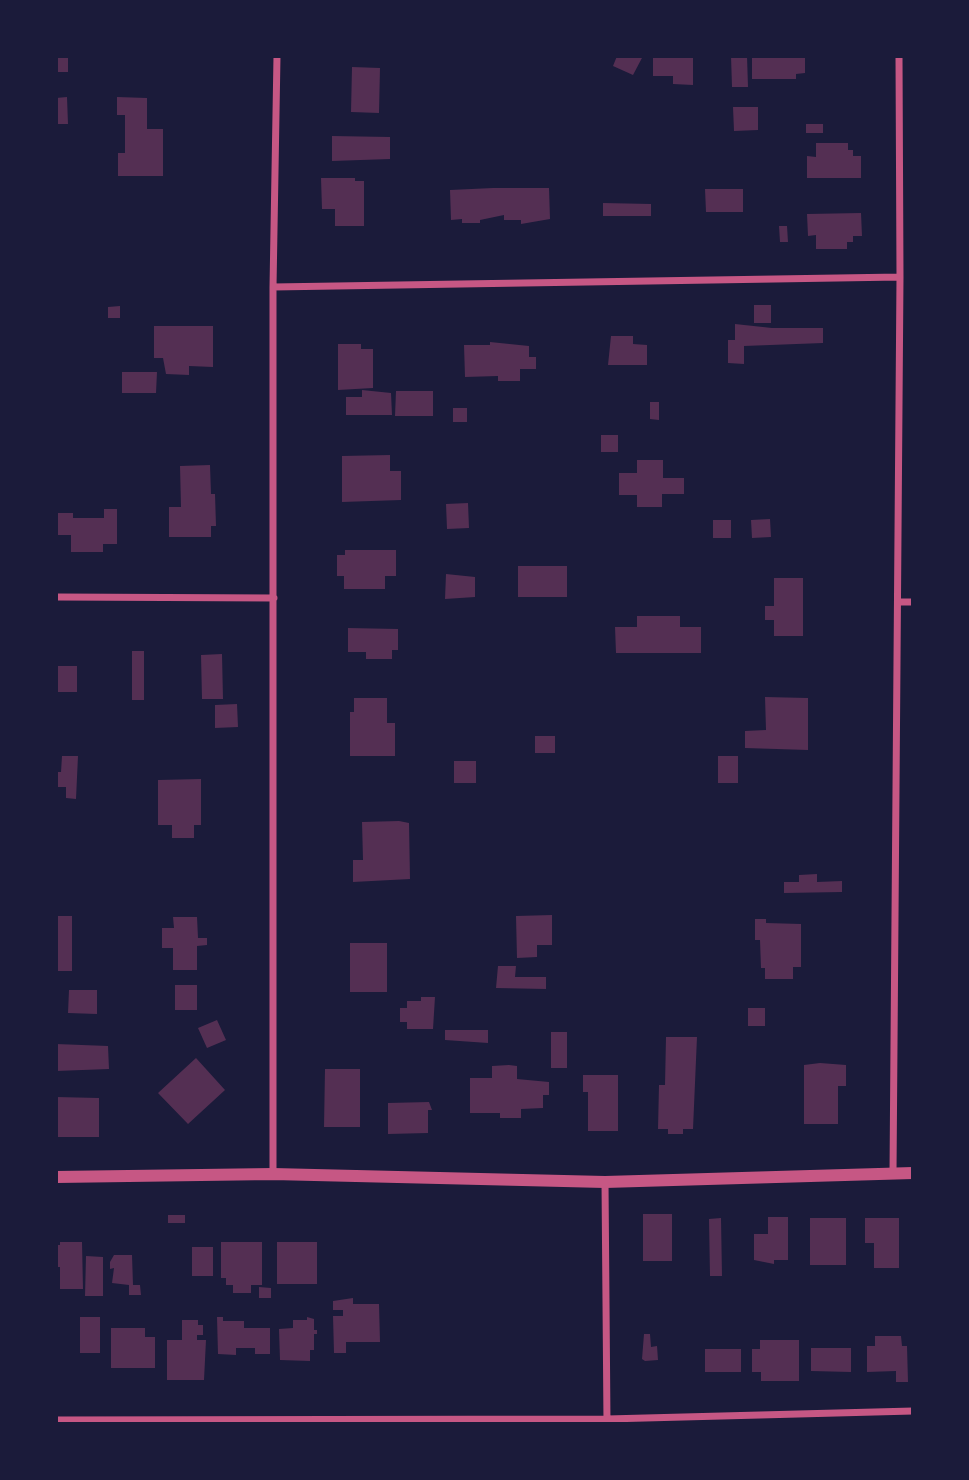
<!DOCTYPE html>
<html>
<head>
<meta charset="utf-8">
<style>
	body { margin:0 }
	#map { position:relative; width:969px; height:1480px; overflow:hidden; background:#1b1b3a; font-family:"Open Sans",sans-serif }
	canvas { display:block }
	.frame { position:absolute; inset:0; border:58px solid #1b1b3a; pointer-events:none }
</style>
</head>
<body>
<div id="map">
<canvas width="969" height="1480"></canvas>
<div class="frame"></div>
</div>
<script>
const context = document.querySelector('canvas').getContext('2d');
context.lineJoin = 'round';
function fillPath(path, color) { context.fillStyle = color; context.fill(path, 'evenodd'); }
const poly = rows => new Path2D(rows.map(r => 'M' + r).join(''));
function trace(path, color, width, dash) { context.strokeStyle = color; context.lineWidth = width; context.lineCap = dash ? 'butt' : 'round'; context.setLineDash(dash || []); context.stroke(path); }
const building = poly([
	[56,56,68,56,68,72,56,72],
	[617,56,643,56,633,75,613,66],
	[653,56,693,56,693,85,673,84,673,76,653,76],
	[731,56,747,56,748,87,732,87],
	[752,56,805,56,805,73,796,74,796,79,752,79],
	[352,67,380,68,379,113,351,112],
	[67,97,68,124,56,124,56,98],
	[117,97,147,98,147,129,163,129,163,176,118,176,118,153,125,153,125,115,117,115],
	[733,107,758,107,758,130,734,131],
	[806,124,823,124,823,133,806,133],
	[332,136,390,137,390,159,332,161],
	[816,143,848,143,848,150,853,150,853,156,861,156,861,178,807,178,807,156,816,157],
	[321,178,355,178,355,181,364,181,364,226,335,226,335,209,322,209],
	[493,188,549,188,550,219,521,224,521,220,504,220,504,215,480,220,480,223,462,223,462,219,451,220,450,190],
	[705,189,743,189,743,212,706,212],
	[603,203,651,204,651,216,603,216],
	[861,213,862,236,853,236,853,242,847,242,847,249,816,249,816,235,808,236,807,214],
	[779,226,787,226,788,242,780,242],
	[754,305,771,305,771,323,754,323],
	[120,306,120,318,108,318,108,307],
	[735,324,772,328,823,328,823,343,744,346,744,364,728,363,728,340,735,340],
	[154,326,213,326,213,367,189,366,189,375,166,374,163,358,154,358],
	[611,336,633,336,633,344,647,345,647,365,608,365],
	[490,342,529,346,529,357,536,357,536,369,520,369,520,381,498,381,498,376,465,377,464,345,490,345],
	[338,344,361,344,361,349,373,349,373,388,338,390],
	[122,372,157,372,156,393,122,393],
	[362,390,391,393,392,415,346,415,346,397,362,397],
	[396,391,433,391,433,416,395,416],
	[650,402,659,402,659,420,650,419],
	[453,408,467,408,467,422,453,422],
	[601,435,618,435,618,452,601,452],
	[390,455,390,471,401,471,401,500,342,502,342,456],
	[637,460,663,460,663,478,684,478,684,494,662,494,662,507,637,507,637,495,619,495,619,473,637,473],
	[210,465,211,494,215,494,216,526,211,526,211,537,169,537,169,507,181,507,180,466],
	[468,503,469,528,447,529,446,504],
	[104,509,117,509,117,544,103,544,103,552,71,552,71,535,56,535,56,513,73,513,73,518,104,518],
	[770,519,771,537,752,538,751,520],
	[713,520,731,520,731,538,713,538],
	[345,550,396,550,396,576,385,576,385,589,344,589,344,576,337,576,337,555,345,555],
	[518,566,567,566,567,597,518,597],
	[446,574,475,577,475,597,445,599],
	[774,578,803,578,803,636,774,636,774,620,765,620,765,606,774,606],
	[637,616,680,616,680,627,701,627,701,653,616,653,615,627,637,627],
	[348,628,398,629,398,650,392,650,392,659,366,659,366,652,348,652],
	[132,651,144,651,144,700,132,700],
	[222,654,223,699,202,699,201,655],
	[56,666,77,666,77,692,56,692],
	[765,697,808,698,808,750,745,748,745,731,766,730],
	[354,698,387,698,387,723,395,723,395,756,350,756,350,712,354,712],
	[237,704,238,727,215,728,215,705],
	[535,736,555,736,555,753,535,753],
	[62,756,78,756,76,799,66,798,66,787,56,787,56,772,61,772],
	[718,756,738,756,738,783,718,783],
	[454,761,476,761,476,783,454,783],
	[201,779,201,825,194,825,194,838,172,838,172,825,158,825,158,780],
	[399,821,409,823,410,879,353,882,353,860,363,860,362,822],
	[817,874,817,882,842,881,842,892,784,893,784,882,799,882,799,875],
	[552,915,552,945,537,945,537,957,517,958,516,916],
	[56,916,72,916,72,971,56,971],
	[173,917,197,917,198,938,207,938,207,945,197,946,197,970,173,970,173,948,162,948,162,928,174,928],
	[755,919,766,919,766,923,801,924,801,967,793,967,793,979,765,979,765,968,761,968,760,940,755,940],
	[350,943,387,943,387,992,350,992],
	[498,966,516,966,515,977,546,977,546,989,496,988],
	[175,985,197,985,197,1010,175,1010],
	[69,990,97,990,97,1014,68,1013],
	[421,997,435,997,433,1029,407,1029,407,1022,400,1022,400,1008,407,1008,407,1001,421,1001],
	[748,1008,765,1008,765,1026,748,1026],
	[217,1020,226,1040,207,1048,198,1028],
	[445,1030,488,1030,488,1043,445,1040],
	[551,1032,567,1032,567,1068,551,1068],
	[666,1037,697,1037,693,1129,683,1129,683,1134,668,1134,668,1129,658,1129,659,1085,665,1085],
	[56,1044,108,1046,109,1069,56,1071],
	[196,1058,225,1090,188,1124,158,1093],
	[820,1063,846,1065,846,1086,838,1086,838,1124,804,1124,804,1065],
	[509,1065,517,1066,517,1079,549,1082,549,1095,543,1095,543,1108,521,1109,521,1118,500,1118,500,1113,470,1113,470,1078,492,1078,492,1066],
	[325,1069,360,1069,360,1127,324,1127],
	[583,1075,618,1075,618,1131,588,1131,588,1092,583,1092],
	[56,1097,99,1098,99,1137,56,1137],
	[429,1102,432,1110,428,1110,428,1133,388,1134,388,1103],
	[643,1214,672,1214,672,1261,643,1261],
	[168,1215,185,1215,185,1223,168,1223],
	[768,1217,788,1217,788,1260,774,1260,774,1264,754,1260,754,1234,768,1234],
	[721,1218,722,1276,710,1276,709,1219],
	[810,1218,846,1218,846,1265,810,1265],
	[865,1218,899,1218,899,1268,874,1268,874,1243,865,1243],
	[60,1242,82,1242,83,1289,60,1289,60,1267,56,1267,56,1245,60,1245],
	[221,1242,262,1242,262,1285,251,1285,251,1293,233,1293,233,1285,226,1285,226,1278,221,1278],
	[277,1242,317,1242,317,1284,277,1284],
	[192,1247,213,1247,213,1276,192,1276],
	[114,1255,132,1255,133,1285,140,1285,141,1295,129,1295,129,1285,112,1283,114,1268,110,1269,110,1262],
	[86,1256,103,1257,103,1296,85,1296],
	[259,1287,271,1288,271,1298,259,1298],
	[353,1298,353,1304,379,1304,380,1342,346,1342,346,1353,334,1353,333,1316,343,1316,343,1310,333,1310,333,1301],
	[80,1317,100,1317,100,1353,80,1353],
	[217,1317,223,1317,223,1321,244,1321,244,1328,270,1328,270,1354,255,1354,255,1348,236,1348,236,1355,218,1354],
	[307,1317,314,1319,314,1330,317,1330,317,1334,314,1334,314,1350,310,1350,310,1361,280,1360,279,1329,293,1328,293,1320,307,1320],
	[182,1320,198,1320,198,1325,203,1325,203,1335,197,1335,197,1340,206,1340,204,1380,167,1380,167,1340,182,1340],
	[111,1328,145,1328,145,1337,155,1337,155,1368,111,1368],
	[644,1334,650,1334,651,1347,657,1346,658,1360,645,1361,642,1359],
	[875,1336,901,1336,902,1346,907,1346,908,1382,896,1382,896,1371,867,1372,867,1346,875,1346],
	[760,1340,799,1340,799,1381,761,1381,761,1372,752,1372,752,1349,760,1349],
	[811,1348,851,1348,851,1372,811,1371],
	[705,1349,741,1349,741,1372,705,1372]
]);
const minor = poly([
	[273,287,900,277],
	[56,597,274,598],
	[898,602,913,602],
	[893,1173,900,277,899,56],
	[273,1174,273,287,277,56],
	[605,1182,607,1423],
	[56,1420,607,1419,913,1411]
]);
const tertiary = poly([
	[56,1177,273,1174,605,1182,913,1173]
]);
fillPath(building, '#542f53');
trace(minor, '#c65784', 7);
trace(tertiary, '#c65784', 12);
</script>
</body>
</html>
